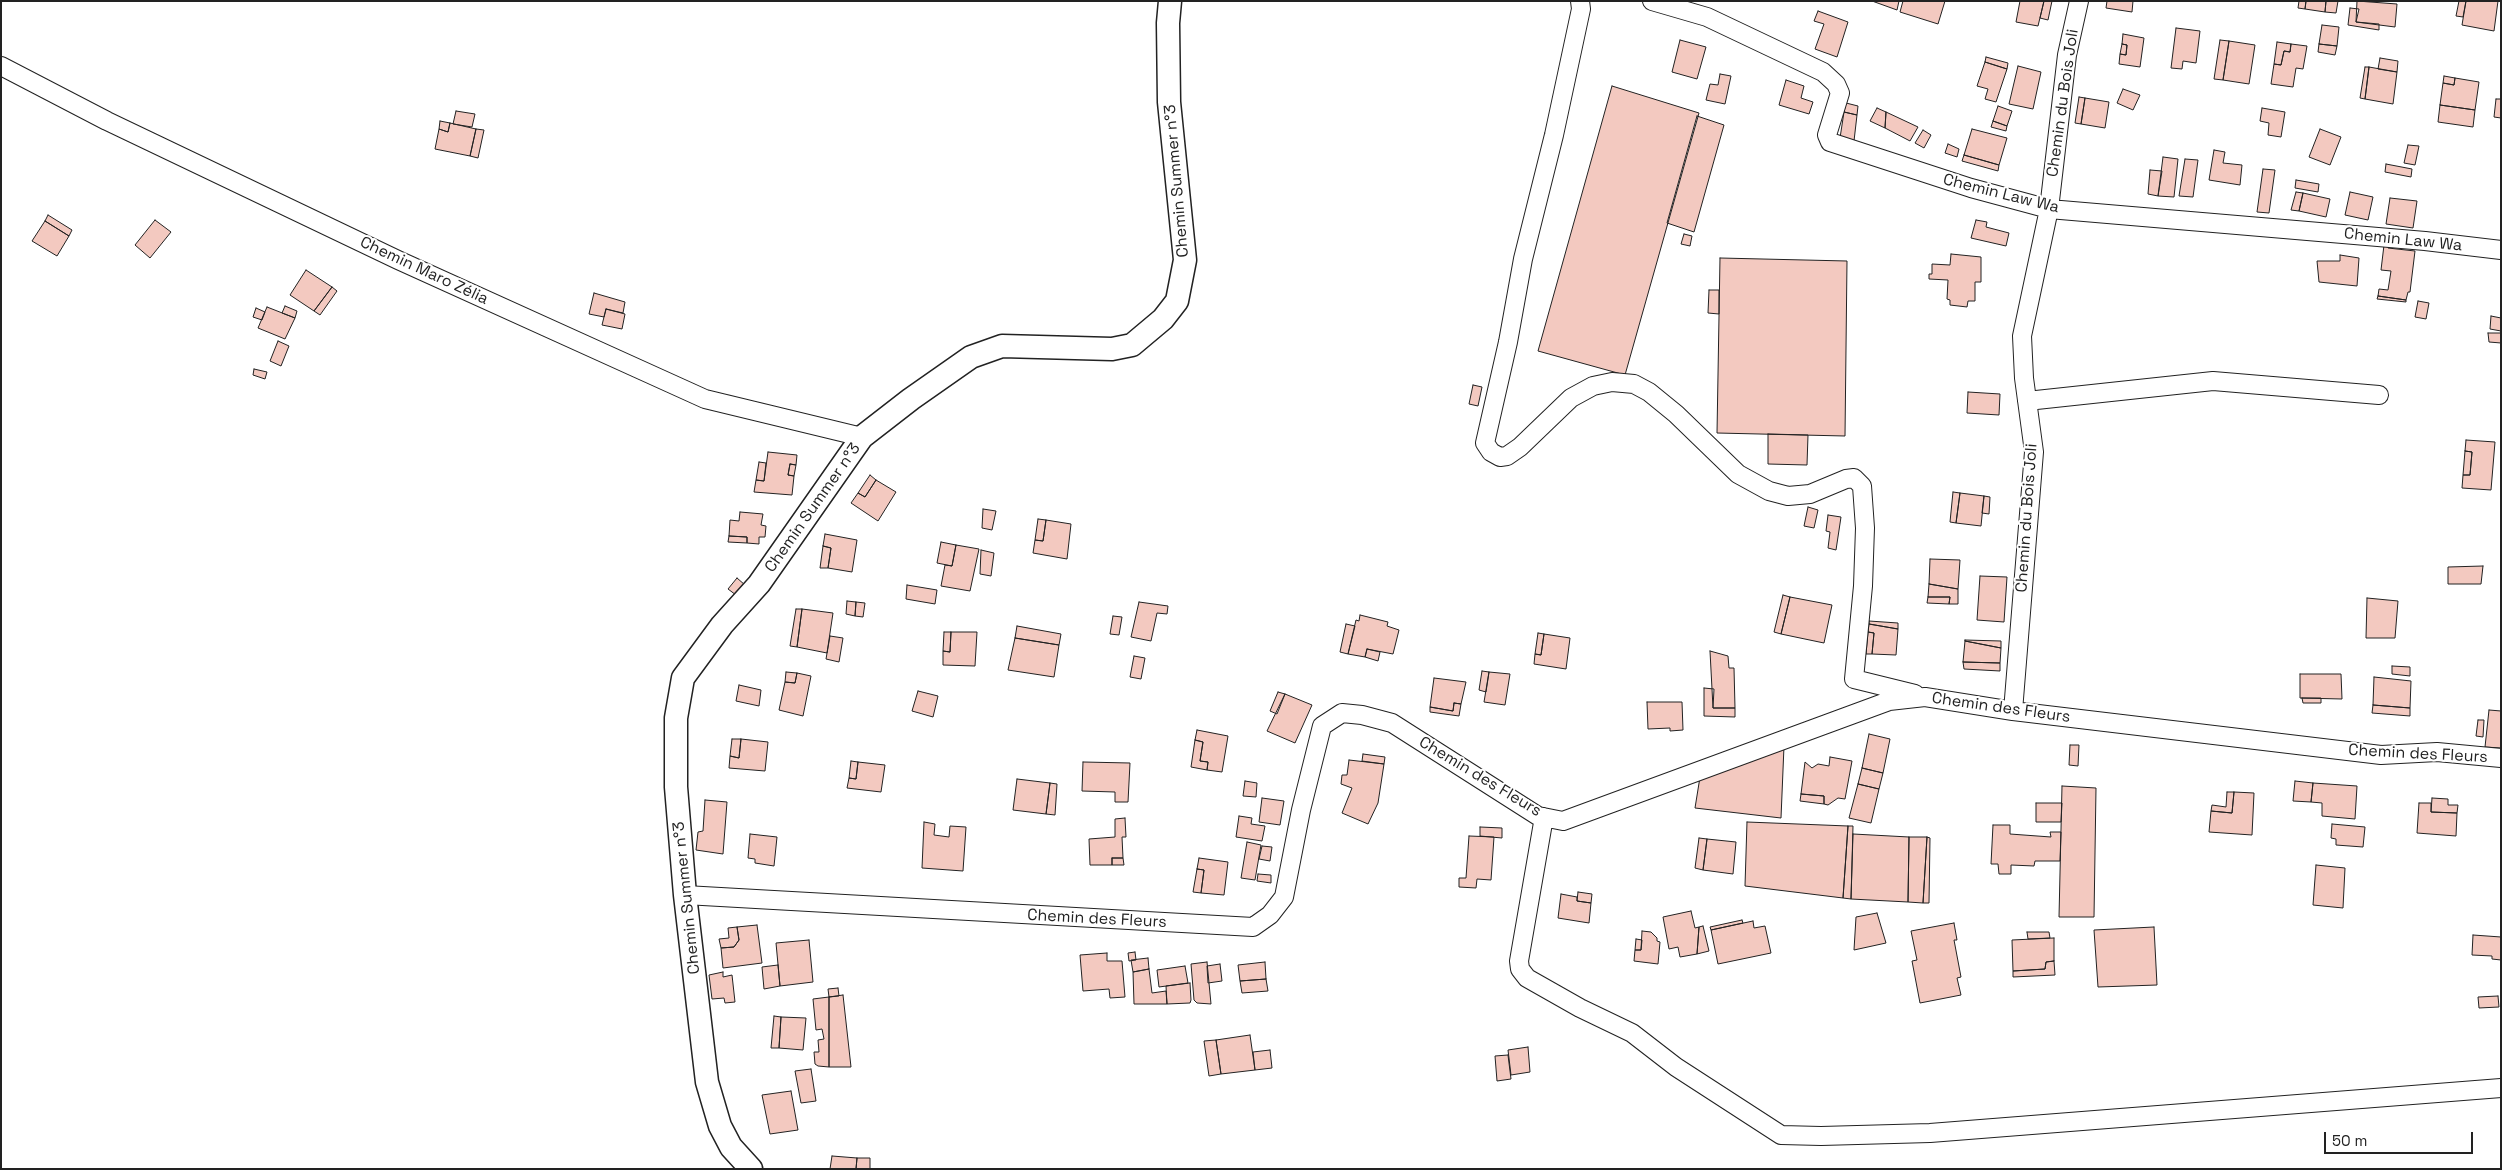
<!DOCTYPE html>
<html>
<head>
<meta charset="utf-8">
<style>
	body { margin:0 }
	#map { position:relative; width:2502px; height:1170px; overflow:hidden; background:#fff; font-family:"Space Grotesk",sans-serif }
	canvas { display:block }
	.frame { position:absolute; inset:0; border:2px solid #222; pointer-events:none }
	.scale { position:absolute; left:2324px; top:1132px; width:149px; height:22px; box-sizing:border-box; border:2px solid #222; border-top:0; padding-left:6px; font-size:15px; line-height:18px; white-space:nowrap; color:#222; -webkit-text-stroke:4px #fff; paint-order:stroke }
</style>
</head>
<body>
<div id="map">
<canvas width="2502" height="1170"></canvas>
<div class="frame"></div>
<div class="scale">50 m</div>
</div>
<script>
const context = document.querySelector('canvas').getContext('2d');
context.lineJoin = 'round';
function fillPath(path, color) { context.fillStyle = color; context.fill(path, 'evenodd'); }
const poly = rows => new Path2D(rows.map(r => 'M' + r).join(''));
function trace(path, color, width, dash) { context.strokeStyle = color; context.lineWidth = width; context.lineCap = dash ? 'butt' : 'round'; context.setLineDash(dash || []); context.stroke(path); }
function write(font, color, halo, rows, align = 'center') {
  context.font = font + ' "Space Grotesk",sans-serif'; context.lineWidth = 4; context.setLineDash([]); context.textBaseline = 'middle'; context.strokeStyle = halo; context.fillStyle = color; for (const [text, x, y, turn = 0] of rows) {
    context.save(); context.translate(x, y); context.rotate((+turn || 0) * Math.PI / 180); context.textAlign = isNaN(turn) ? turn : align; if (halo) context.strokeText(text, 0, 0); context.fillText(text, 0, 0); context.restore();
  }
}
const building = poly([
	[1872,1,1899,1,1897,10,1872,1],
	[1903,1,1945,1,1938,24,1900,12,1903,1],
	[2020,1,2044,1,2038,26,2016,22,2020,1],
	[2044,1,2052,1,2048,20,2040,18,2044,1],
	[2107,1,2133,1,2132,12,2106,8,2107,1],
	[2299,1,2306,1,2305,9,2298,8,2299,1],
	[2306,1,2326,1,2325,12,2305,9,2306,1],
	[2326,1,2338,1,2336,13,2325,12,2326,1],
	[2357,1,2397,4,2395,27,2356,22,2357,1],
	[2459,1,2466,1,2463,17,2456,16,2459,1],
	[2466,1,2498,1,2494,31,2462,25,2466,1],
	[2350,8,2359,9,2356,22,2379,24,2379,30,2348,25,2350,8],
	[1818,11,1848,22,1837,57,1815,49,1824,24,1814,21,1818,11],
	[2322,25,2339,27,2337,46,2319,44,2322,25],
	[2176,28,2200,31,2196,63,2183,61,2182,69,2171,68,2176,28],
	[2123,34,2144,38,2140,67,2119,64,2120,54,2126,55,2127,45,2122,44,2123,34],
	[1680,40,1706,47,1697,79,1672,72,1680,40],
	[2220,40,2229,41,2223,80,2214,79,2220,40],
	[2229,41,2255,45,2249,84,2223,80,2229,41],
	[2277,42,2291,44,2290,52,2284,51,2281,65,2274,64,2277,42],
	[2122,44,2127,45,2126,55,2120,54,2122,44],
	[2291,44,2307,46,2303,69,2296,68,2293,87,2271,84,2274,64,2281,65,2284,51,2290,52,2291,44],
	[2319,44,2337,46,2335,55,2318,52,2319,44],
	[1986,57,2008,63,2007,69,1985,62,1986,57],
	[2380,58,2398,61,2397,72,2378,69,2380,58],
	[1985,62,2007,69,1996,102,1985,99,1988,89,1977,86,1985,62],
	[2018,66,2041,72,2033,109,2009,104,2018,66],
	[2365,67,2369,67,2365,99,2360,98,2365,67],
	[2369,67,2397,72,2393,104,2365,99,2369,67],
	[1720,74,1731,76,1725,104,1706,100,1710,84,1718,85,1720,74],
	[2444,76,2455,78,2454,85,2443,83,2444,76],
	[2455,78,2479,82,2475,110,2440,105,2443,83,2454,85,2455,78],
	[1786,80,1804,86,1801,98,1813,102,1809,114,1779,105,1786,80],
	[1612,86,1699,113,1625,375,1538,351,1612,86],
	[2123,89,2140,95,2133,110,2117,103,2123,89],
	[2079,97,2085,98,2081,124,2075,123,2079,97],
	[2085,98,2109,102,2105,128,2081,124,2085,98],
	[2496,99,2501,99,2501,118,2494,117,2496,99],
	[1846,103,1858,106,1857,115,1844,112,1846,103],
	[2440,105,2475,110,2473,127,2438,122,2440,105],
	[1998,106,2012,111,2007,126,1993,121,1998,106],
	[1877,108,1886,112,1885,128,1870,121,1877,108],
	[2262,108,2285,112,2281,137,2268,135,2269,123,2260,121,2262,108],
	[456,111,475,114,472,127,453,124,456,111],
	[1844,112,1857,115,1854,141,1840,138,1844,112],
	[1886,112,1918,127,1910,141,1885,128,1886,112],
	[1697,116,1724,125,1694,232,1667,223,1697,116],
	[440,121,450,123,448,132,439,129,440,121],
	[1993,121,2007,126,2006,131,1991,127,1993,121],
	[450,123,476,129,470,156,435,149,439,129,448,132,450,123],
	[476,129,484,130,478,158,470,156,476,129],
	[1972,129,2007,138,1999,165,1964,155,1972,129],
	[2320,129,2341,137,2330,165,2309,157,2320,129],
	[1923,130,1931,135,1924,148,1915,143,1923,130],
	[1948,144,1959,149,1957,157,1945,153,1948,144],
	[2408,145,2419,146,2415,165,2404,163,2408,145],
	[2214,150,2225,152,2223,163,2242,165,2240,185,2209,180,2214,150],
	[1964,155,1999,165,1998,171,1962,161,1964,155],
	[2163,157,2178,159,2174,197,2158,196,2163,157],
	[2185,159,2198,160,2193,197,2179,196,2185,159],
	[2386,164,2412,169,2411,177,2385,172,2386,164],
	[2263,169,2275,170,2269,213,2257,212,2263,169],
	[2150,170,2162,171,2158,196,2148,194,2150,170],
	[2296,180,2319,184,2318,192,2295,188,2296,180],
	[2296,192,2303,193,2299,211,2291,210,2296,192],
	[2350,192,2373,197,2368,220,2345,215,2350,192],
	[2303,193,2330,199,2326,217,2299,211,2303,193],
	[2390,198,2417,201,2413,228,2386,224,2390,198],
	[48,215,72,230,69,236,45,221,48,215],
	[155,220,171,232,150,258,135,245,155,220],
	[1976,220,1987,222,1986,227,2009,233,2006,246,1971,238,1976,220],
	[45,221,69,236,57,256,32,241,45,221],
	[1684,234,1692,236,1690,246,1681,244,1684,234],
	[2384,245,2389,245,2388,248,2415,251,2410,292,2408,292,2406,300,2378,296,2379,289,2388,290,2391,271,2381,270,2384,245],
	[1951,254,1981,257,1981,282,1975,282,1975,301,1968,301,1967,307,1950,305,1950,300,1947,299,1948,280,1929,279,1929,274,1932,274,1932,264,1950,265,1951,254],
	[2340,255,2359,258,2357,286,2319,282,2317,261,2340,261,2340,255],
	[1720,258,1847,261,1845,436,1717,433,1720,258],
	[306,270,332,287,314,311,290,295,306,270],
	[332,287,337,291,320,315,314,311,332,287],
	[1709,290,1719,290,1719,314,1708,313,1709,290],
	[594,293,625,302,623,313,606,309,604,317,589,314,594,293],
	[2378,296,2406,300,2406,302,2377,299,2378,296],
	[2418,301,2429,303,2426,319,2415,317,2418,301],
	[285,306,297,311,295,318,282,313,285,306],
	[267,307,295,318,285,339,258,328,267,307],
	[256,308,265,312,262,320,253,317,256,308],
	[606,309,625,314,622,329,602,325,606,309],
	[2491,316,2501,318,2501,331,2490,329,2491,316],
	[2488,333,2501,333,2501,343,2489,342,2488,333],
	[278,341,289,346,281,366,270,361,278,341],
	[254,369,267,372,265,379,253,375,254,369],
	[1473,385,1482,387,1478,406,1469,404,1473,385],
	[1968,392,2000,394,1999,415,1967,413,1968,392],
	[1768,434,1808,435,1807,465,1768,464,1768,434],
	[2466,440,2495,442,2491,490,2462,488,2463,475,2470,475,2472,452,2465,451,2466,440],
	[2465,451,2472,452,2470,475,2463,475,2465,451],
	[768,452,797,455,796,465,790,464,788,475,794,476,792,495,754,492,756,480,764,481,768,452],
	[759,462,766,463,764,481,756,480,759,462],
	[790,464,796,465,794,476,788,475,790,464],
	[870,475,876,480,865,497,858,493,870,475],
	[876,480,896,492,878,521,851,503,858,493,865,497,876,480],
	[1953,492,1960,493,1956,523,1950,522,1953,492],
	[1960,493,1984,496,1981,526,1956,523,1960,493],
	[1984,496,1990,497,1989,514,1982,513,1984,496],
	[1808,507,1818,510,1814,528,1804,526,1808,507],
	[983,509,996,511,992,530,982,528,983,509],
	[740,512,763,514,761,525,766,526,765,537,759,537,759,544,747,543,747,537,729,536,730,520,739,521,740,512],
	[1828,515,1841,517,1836,550,1828,548,1830,532,1826,531,1828,515],
	[1038,519,1046,520,1043,541,1035,540,1038,519],
	[1046,520,1071,524,1067,559,1033,553,1035,540,1043,541,1046,520],
	[825,534,857,540,852,572,828,568,831,548,823,546,825,534],
	[729,536,747,537,747,543,728,542,729,536],
	[941,542,956,545,952,566,937,563,941,542],
	[956,545,979,549,970,591,941,586,945,565,952,566,956,545],
	[823,546,831,548,828,568,820,568,823,546],
	[981,550,994,553,991,576,980,574,981,550],
	[1930,559,1960,560,1958,589,1929,584,1930,559],
	[2483,566,2481,584,2448,584,2448,567,2483,566],
	[1980,576,2007,577,2004,622,1977,620,1980,576],
	[737,578,745,585,736,595,728,589,737,578],
	[1929,584,1958,589,1958,604,1949,604,1950,597,1928,597,1929,584],
	[907,585,937,590,935,604,906,599,907,585],
	[1783,595,1790,597,1781,634,1774,632,1783,595],
	[1790,597,1832,605,1824,643,1781,634,1790,597],
	[1928,597,1950,597,1949,604,1927,603,1928,597],
	[2367,598,2398,601,2395,638,2366,638,2367,598],
	[847,601,856,602,855,616,846,614,847,601],
	[856,602,865,603,863,617,855,616,856,602],
	[1139,602,1168,606,1167,614,1157,613,1151,641,1131,637,1139,602],
	[796,609,802,609,797,647,790,646,796,609],
	[802,609,833,613,827,653,797,647,802,609],
	[1360,615,1388,622,1387,626,1399,630,1393,654,1367,649,1365,657,1348,654,1356,620,1359,621,1360,615],
	[1113,616,1122,617,1119,635,1110,634,1113,616],
	[1869,621,1898,623,1898,629,1869,624,1869,621],
	[1346,624,1355,626,1348,654,1340,652,1346,624],
	[1869,624,1898,629,1896,655,1872,654,1874,633,1868,632,1869,624],
	[1017,626,1061,634,1059,645,1015,638,1017,626],
	[944,632,951,632,950,652,943,651,944,632],
	[951,632,977,632,975,666,943,665,943,651,950,652,951,632],
	[1868,632,1874,633,1872,654,1866,654,1868,632],
	[1538,633,1544,634,1541,655,1535,654,1538,633],
	[1544,634,1570,638,1566,669,1534,664,1535,654,1541,655,1544,634],
	[830,636,843,638,839,662,826,659,830,636],
	[1015,638,1059,645,1054,677,1008,670,1015,638],
	[1965,640,2001,641,2001,648,1965,641,1965,640],
	[1965,641,2001,648,2000,663,1963,662,1965,641],
	[1367,649,1380,652,1378,661,1365,657,1367,649],
	[1710,651,1728,656,1729,668,1734,668,1735,708,1713,708,1710,651],
	[1134,656,1145,658,1141,679,1130,677,1134,656],
	[1963,662,2000,663,2000,671,1964,669,1963,662],
	[2392,666,2410,667,2410,676,2392,674,2392,666],
	[1482,671,1489,672,1486,692,1479,690,1482,671],
	[786,672,797,673,795,683,785,682,786,672],
	[1489,672,1510,674,1505,705,1484,702,1489,672],
	[797,673,811,676,803,716,779,710,785,682,795,683,797,673],
	[2300,674,2341,674,2342,699,2300,698,2300,674],
	[2374,677,2411,681,2410,708,2373,705,2374,677],
	[1434,678,1466,682,1461,704,1454,703,1453,711,1430,707,1434,678],
	[739,685,761,690,759,706,736,701,739,685],
	[1704,688,1714,689,1713,708,1735,708,1735,717,1704,716,1704,688],
	[918,691,938,696,933,717,912,711,918,691],
	[1278,692,1285,694,1277,714,1270,711,1278,692],
	[1285,694,1312,705,1295,743,1267,731,1285,694],
	[2302,698,2321,698,2321,703,2303,703,2302,698],
	[1647,702,1682,702,1683,730,1670,731,1670,728,1648,729,1647,702],
	[1454,703,1461,704,1459,716,1430,712,1430,707,1453,711,1454,703],
	[2373,705,2410,708,2410,716,2372,713,2373,705],
	[2489,710,2501,711,2501,748,2485,747,2489,710],
	[2478,720,2484,720,2483,737,2476,736,2478,720],
	[1197,730,1228,736,1222,772,1207,770,1208,762,1200,761,1203,742,1195,740,1197,730],
	[1869,734,1890,739,1883,773,1862,768,1869,734],
	[732,739,741,739,739,758,730,756,732,739],
	[741,739,768,742,765,771,729,768,730,756,739,758,741,739],
	[1195,740,1203,742,1200,761,1208,762,1207,770,1191,767,1195,740],
	[2070,745,2079,745,2078,766,2069,765,2070,745],
	[1784,746,1781,818,1695,808,1700,777,1784,746],
	[1363,754,1385,757,1384,764,1362,761,1363,754],
	[1830,757,1852,761,1845,799,1838,798,1828,805,1824,804,1824,796,1801,794,1805,762,1812,768,1818,764,1829,766,1830,757],
	[1349,760,1384,764,1378,803,1368,824,1342,813,1352,788,1341,784,1342,775,1347,775,1349,760],
	[851,761,858,762,856,779,849,778,851,761],
	[858,762,885,765,881,792,847,788,849,778,856,779,858,762],
	[1083,762,1130,763,1128,802,1115,802,1115,792,1082,791,1083,762],
	[1862,768,1883,773,1879,789,1858,784,1862,768],
	[1017,779,1050,783,1046,814,1013,810,1017,779],
	[1245,781,1257,783,1256,797,1243,796,1245,781],
	[2295,781,2313,783,2311,802,2293,801,2295,781],
	[1050,783,1057,784,1055,815,1046,814,1050,783],
	[2313,783,2357,786,2355,819,2322,816,2322,803,2311,802,2313,783],
	[1858,784,1879,789,1871,823,1849,818,1858,784],
	[2062,786,2096,788,2094,917,2059,917,2062,786],
	[2227,792,2234,792,2232,813,2211,811,2212,805,2226,807,2227,792],
	[2234,792,2254,793,2252,835,2209,832,2211,811,2232,813,2234,792],
	[1801,794,1824,796,1824,804,1800,801,1801,794],
	[1262,798,1284,801,1280,825,1259,822,1262,798],
	[2432,798,2448,799,2448,805,2458,805,2457,813,2431,812,2432,798],
	[705,800,727,802,723,854,696,850,698,832,703,831,705,800],
	[2036,803,2062,803,2061,822,2036,822,2036,803],
	[2419,803,2431,803,2431,812,2457,813,2456,836,2417,833,2419,803],
	[1239,816,1252,818,1251,824,1265,826,1262,841,1236,837,1239,816],
	[1125,818,1126,837,1122,837,1123,858,1112,858,1112,865,1090,865,1089,839,1115,837,1115,819,1125,818],
	[924,822,935,824,934,835,949,837,950,826,966,827,963,871,922,868,924,822],
	[1747,822,1848,826,1843,898,1745,886,1747,822],
	[2332,824,2365,827,2363,847,2336,845,2336,839,2331,838,2332,824],
	[1993,825,2010,825,2010,834,2051,837,2050,832,2061,832,2060,861,2035,861,2034,866,2011,865,2011,874,1999,874,1998,864,1991,864,1993,825],
	[1848,826,1853,826,1851,899,1843,898,1848,826],
	[1480,827,1502,828,1502,838,1480,836,1480,827],
	[750,834,777,837,774,866,755,863,755,859,748,858,750,834],
	[1853,834,1909,837,1908,902,1851,899,1853,834],
	[1469,836,1494,837,1491,880,1477,879,1476,888,1459,887,1459,878,1466,878,1469,836],
	[1909,837,1927,837,1923,903,1908,902,1909,837],
	[1927,837,1930,838,1929,903,1923,903,1927,837],
	[1699,838,1707,839,1703,870,1695,868,1699,838],
	[1707,839,1736,842,1733,874,1703,870,1707,839],
	[1247,842,1261,845,1255,880,1241,878,1247,842],
	[1262,846,1272,847,1270,861,1259,859,1262,846],
	[1112,858,1123,858,1124,865,1112,865,1112,858],
	[1199,858,1228,862,1224,895,1201,893,1204,870,1197,869,1199,858],
	[2316,865,2345,868,2343,908,2313,905,2316,865],
	[1197,869,1204,870,1201,893,1193,892,1197,869],
	[1258,874,1271,875,1271,883,1257,881,1258,874],
	[1578,892,1592,894,1591,903,1577,901,1578,892],
	[1561,894,1577,897,1577,901,1591,903,1589,923,1558,918,1561,894],
	[1691,911,1695,928,1699,927,1697,954,1680,957,1678,947,1669,949,1663,917,1691,911],
	[1877,913,1886,943,1854,950,1856,917,1877,913],
	[1742,920,1743,923,1711,930,1710,927,1742,920],
	[1753,921,1754,928,1765,926,1771,953,1718,964,1711,930,1753,921],
	[1954,923,1957,940,1954,940,1961,977,1957,978,1961,995,1920,1003,1912,961,1917,960,1911,931,1954,923],
	[757,925,762,963,723,968,721,948,734,947,739,940,737,927,757,925],
	[1703,926,1709,951,1697,954,1699,927,1703,926],
	[737,927,739,940,734,947,721,948,719,939,729,938,728,928,737,927],
	[2154,927,2157,985,2098,987,2094,930,2154,927],
	[1642,931,1651,932,1657,938,1657,941,1660,942,1658,964,1634,961,1635,950,1641,950,1642,931],
	[2027,932,2049,932,2050,938,2028,939,2027,932],
	[2473,935,2501,937,2501,960,2492,959,2492,956,2472,955,2473,935],
	[2054,938,2054,961,2046,962,2045,969,2013,971,2012,940,2054,938],
	[1636,939,1642,940,1641,950,1635,950,1636,939],
	[809,940,813,982,780,986,776,943,809,940],
	[1135,952,1136,960,1129,961,1128,953,1135,952],
	[1107,953,1107,961,1122,961,1125,997,1110,998,1109,989,1083,991,1080,955,1107,953],
	[1148,958,1149,969,1133,972,1131,960,1148,958],
	[2054,961,2055,975,2013,977,2013,971,2045,969,2046,962,2054,961],
	[1207,962,1211,1004,1197,1003,1194,1000,1191,964,1207,962],
	[1265,962,1266,979,1240,981,1238,965,1265,962],
	[1220,964,1222,981,1208,983,1207,966,1220,964],
	[778,965,780,986,764,989,762,967,778,965],
	[1185,966,1188,983,1159,987,1157,970,1185,966],
	[1149,969,1152,993,1166,991,1167,1004,1134,1004,1133,972,1149,969],
	[723,972,723,977,732,975,735,1002,725,1003,724,998,712,999,709,975,723,972],
	[1266,979,1268,991,1242,993,1240,981,1266,979],
	[1190,983,1191,1000,1190,1003,1167,1004,1166,986,1190,983],
	[838,988,839,996,829,997,828,989,838,988],
	[843,995,851,1067,829,1067,829,997,843,995],
	[2498,996,2499,1007,2479,1008,2478,997,2498,996],
	[829,997,829,1067,818,1066,815,1064,814,1052,819,1052,818,1040,824,1039,822,1029,816,1030,813,999,829,997],
	[774,1016,781,1017,779,1048,771,1048,774,1016],
	[781,1017,806,1018,803,1050,779,1048,781,1017],
	[1250,1035,1255,1070,1221,1074,1216,1040,1250,1035],
	[1216,1040,1221,1074,1209,1076,1204,1041,1216,1040],
	[1528,1047,1530,1072,1511,1075,1508,1050,1528,1047],
	[1270,1050,1272,1068,1255,1070,1253,1052,1270,1050],
	[1508,1055,1511,1079,1497,1081,1495,1056,1508,1055],
	[811,1069,816,1101,801,1103,795,1071,811,1069],
	[791,1091,798,1130,770,1134,762,1095,791,1091],
	[832,1156,857,1158,856,1169,830,1169,832,1156],
	[857,1158,870,1158,870,1169,856,1169,857,1158]
]);
const minor = poly([
	[1580,1,1581,9,1554,135,1523,259,1508,342,1485,443,1491,452,1500,457,1507,456,1520,447,1571,398,1593,386,1612,382,1634,384,1649,392,1676,414,1738,474,1769,491,1788,496,1810,494,1846,479,1854,478,1862,486,1865,528,1863,586,1854,679,1915,694],
	[1652,1,1707,17,1823,72,1836,84,1840,93,1827,135,1830,142,1971,188,2049,209,2425,241,2501,250],
	[1,66,107,121,398,260,705,399,862,437],
	[2027,401,2213,381,2379,395],
	[2013,711,2034,452,2024,378,2022,336,2049,209,2067,55,2079,1],
	[1544,817,1519,961,1520,969,1527,978,1580,1008,1632,1033,1676,1067,1781,1135,1821,1136,1930,1133,2501,1088],
	[685,895,1253,927,1270,915,1284,897,1301,810,1322,726,1342,713,1362,715,1392,723,1538,816,1563,821,1889,701,1925,697,2013,711,2381,755,2437,752,2501,758]
]);
const tertiary = poly([
	[751,1169,731,1147,720,1126,707,1082,685,895,676,787,676,718,683,678,722,625,759,584,862,437,911,399,971,357,1002,346,1112,349,1132,345,1163,319,1177,301,1185,260,1169,102,1168,23,1170,1]
]);
const streetNames = [
	["Chemin du Bois Joli",2063,103,-82],
	["Chemin Summer n°3",1177,181,-95],
	["Chemin Law Wa",2001,194,14],
	["Chemin Law Wa",2403,240,6],
	["Chemin Maro Zélia",424,271,25],
	["Chemin Summer n°3",813,508,-55],
	["Chemin du Bois Joli",2027,518,-86],
	["Chemin des Fleurs",2001,708,8],
	["Chemin des Fleurs",2418,754,3],
	["Chemin des Fleurs",1480,777,31],
	["Chemin Summer n°3",687,898,-96],
	["Chemin des Fleurs",1097,919,3]
];
fillPath(building, '#f3c9c0');
trace(building, '#222', 1);
trace(minor, '#222', 20);
trace(tertiary, '#222', 25);
trace(minor, '#fff', 18);
trace(tertiary, '#fff', 22);
write('16px', '#222', '#fff', streetNames);
</script>
</body>
</html>
